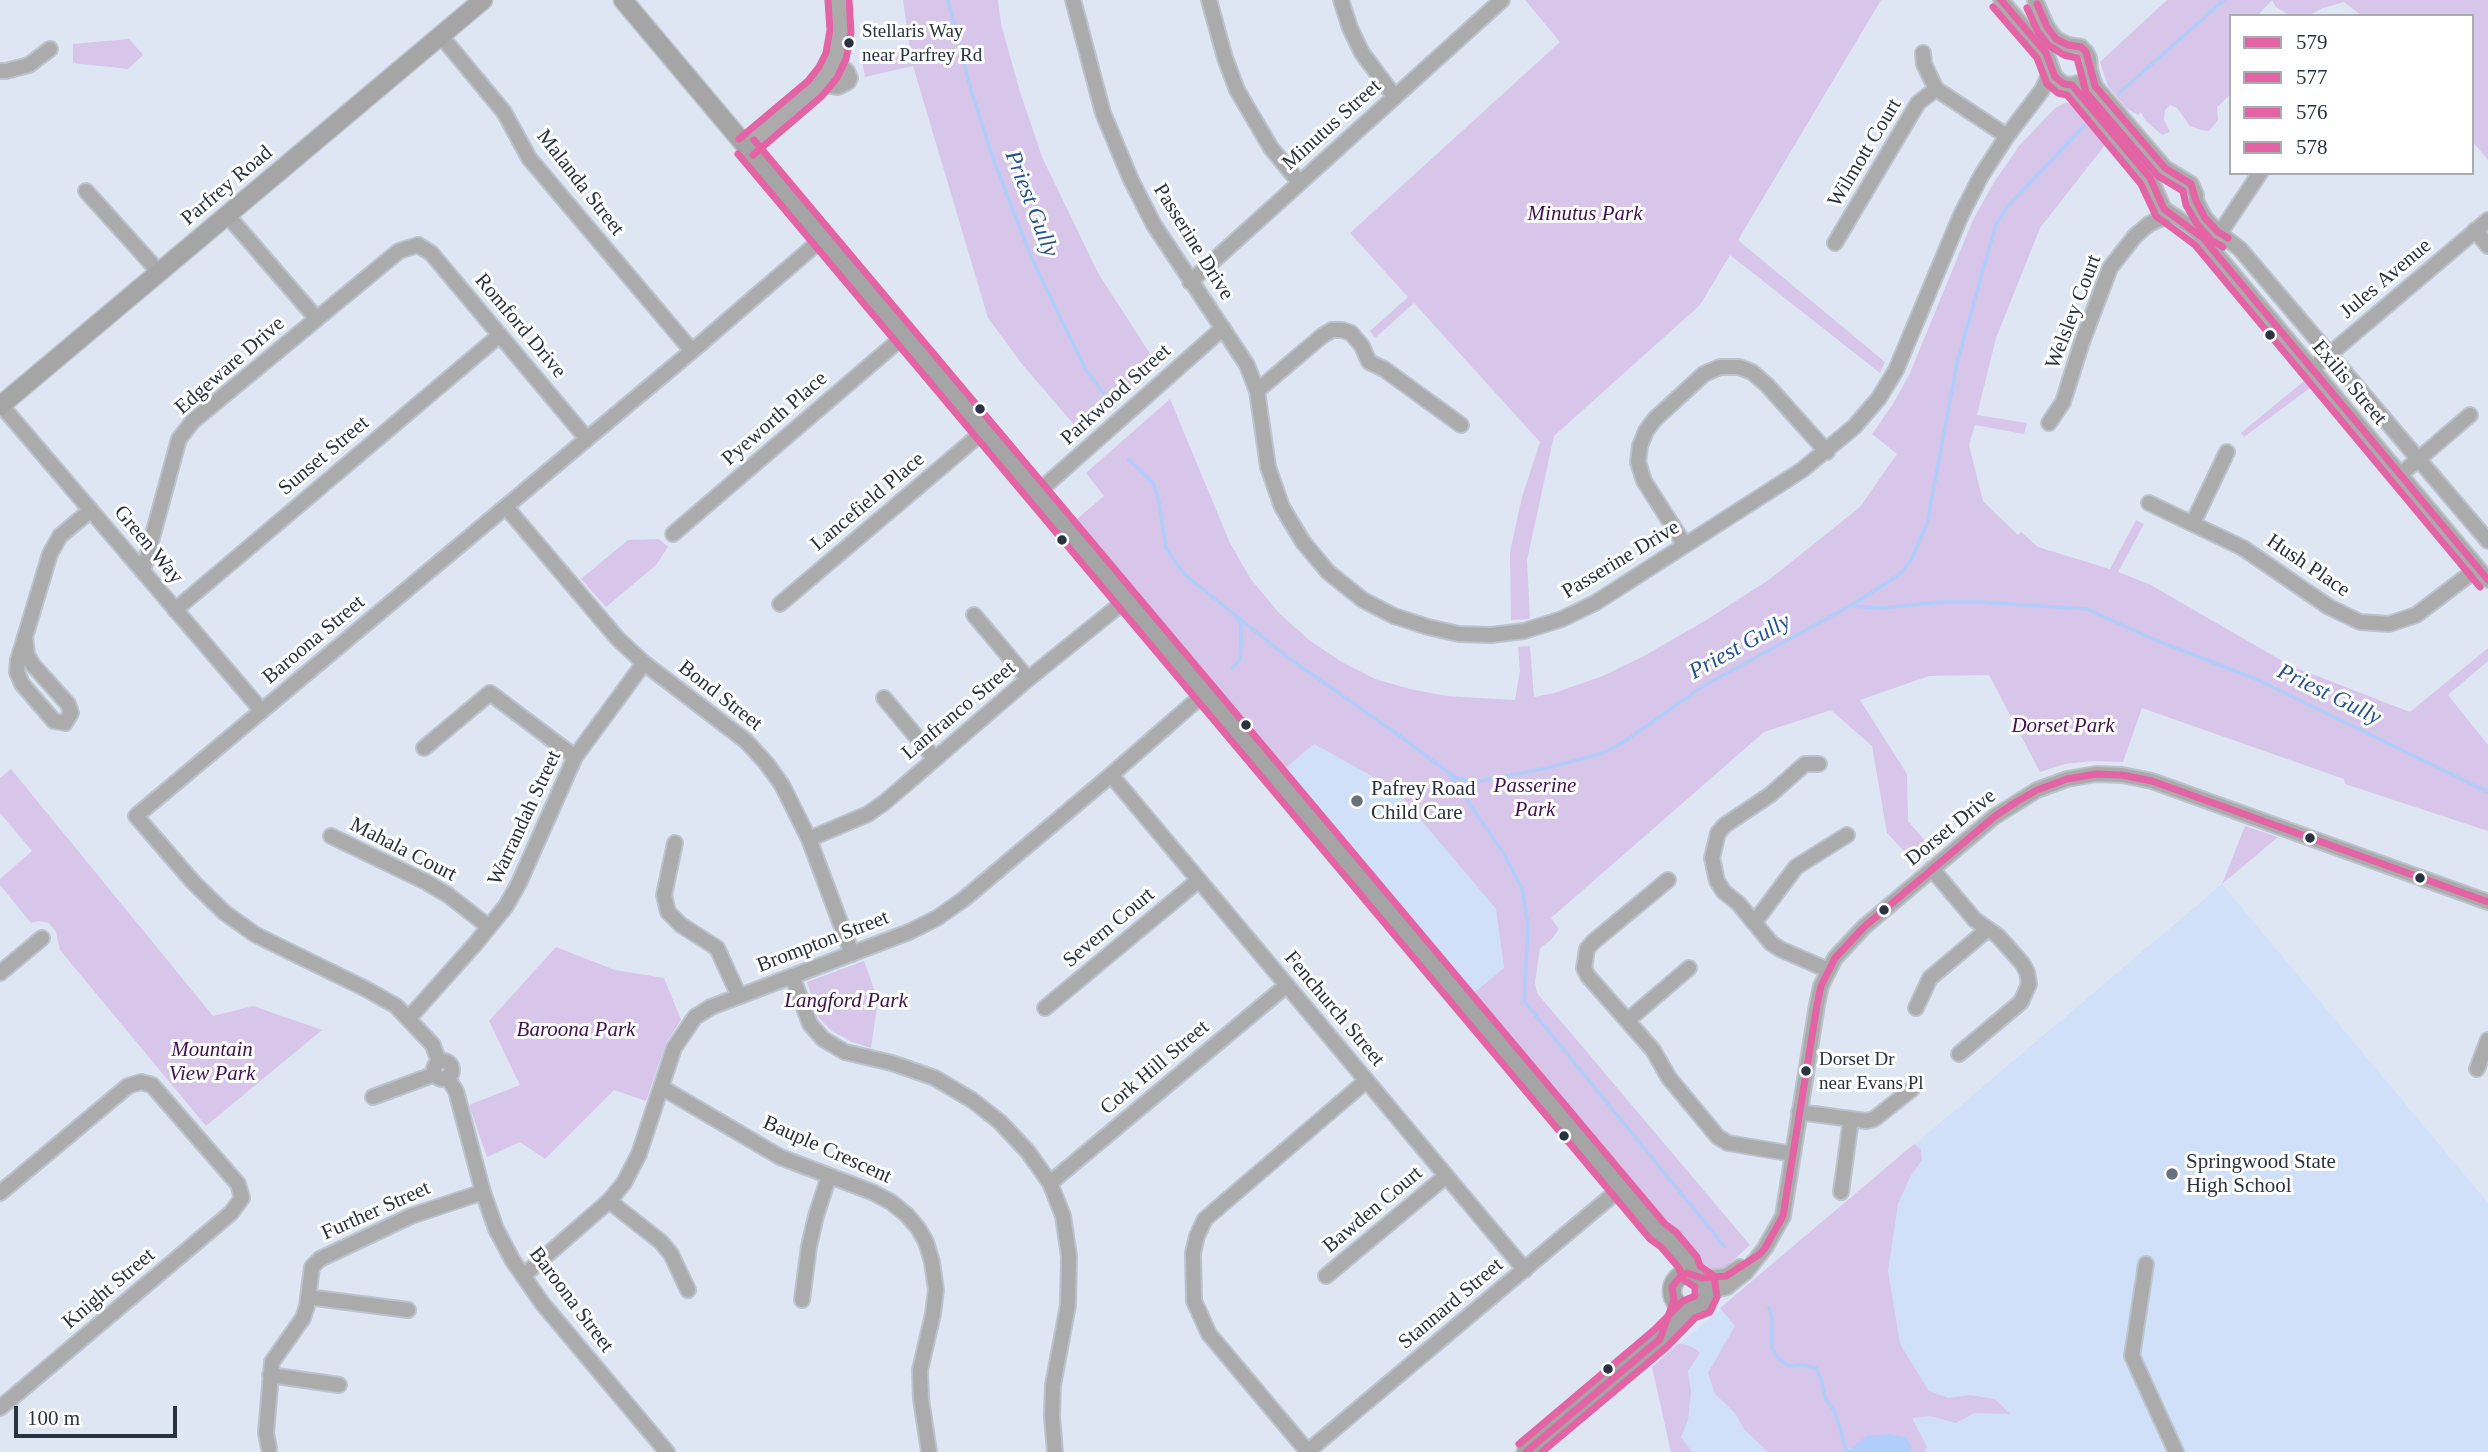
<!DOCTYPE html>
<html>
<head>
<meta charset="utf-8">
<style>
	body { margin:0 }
	#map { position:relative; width:2488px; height:1452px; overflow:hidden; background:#dee6f3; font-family:Georgia,serif }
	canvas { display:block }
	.legend { position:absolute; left:2229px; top:14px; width:245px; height:161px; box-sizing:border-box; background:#fff; border:2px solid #a9adb3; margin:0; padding:9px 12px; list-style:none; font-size:21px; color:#283240 }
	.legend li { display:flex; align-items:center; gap:14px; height:35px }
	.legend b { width:35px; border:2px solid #a9adb3 }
	.scale { position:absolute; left:14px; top:1406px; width:163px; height:32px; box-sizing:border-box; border:4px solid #283240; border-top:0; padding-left:9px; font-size:21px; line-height:24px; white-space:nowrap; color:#283240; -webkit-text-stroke:5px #fff; paint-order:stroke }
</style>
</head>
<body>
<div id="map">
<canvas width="2488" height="1452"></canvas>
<ul class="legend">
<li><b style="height:9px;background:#e463a4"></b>579</li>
<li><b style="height:9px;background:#e463a4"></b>577</li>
<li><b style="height:9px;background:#e463a4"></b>576</li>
<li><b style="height:9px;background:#e463a4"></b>578</li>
</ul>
<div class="scale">100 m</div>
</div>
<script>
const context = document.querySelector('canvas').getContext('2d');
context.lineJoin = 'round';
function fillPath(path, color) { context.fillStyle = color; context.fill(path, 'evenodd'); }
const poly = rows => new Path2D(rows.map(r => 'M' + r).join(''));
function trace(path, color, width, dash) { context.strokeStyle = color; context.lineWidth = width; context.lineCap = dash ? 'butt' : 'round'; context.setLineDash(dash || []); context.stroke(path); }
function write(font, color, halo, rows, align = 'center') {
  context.font = font + ' Georgia,serif'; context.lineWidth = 6; context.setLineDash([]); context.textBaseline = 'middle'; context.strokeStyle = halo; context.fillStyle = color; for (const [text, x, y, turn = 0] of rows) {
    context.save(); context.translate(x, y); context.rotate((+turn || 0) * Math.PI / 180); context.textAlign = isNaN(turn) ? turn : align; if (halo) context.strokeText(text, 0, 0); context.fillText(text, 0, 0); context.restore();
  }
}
const built = poly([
	[1314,744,1396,789,1496,909,1504,968,1470,996,1282,771],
	[2222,884,2488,1203,2488,1452,1671,1452,1652,1367]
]);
const green = poly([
	[903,0,998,0,1001,24,1020,92,1042,157,1098,273,1158,366,1082,434,1022,364,988,318,913,66,865,77,862,60,910,50],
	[1525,0,1881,0,1738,240,1885,362,1880,373,1730,255,1700,305,1554,436,1527,560,1530,619,1511,620,1510,552,1522,497,1540,442,1414,303,1375,338,1370,331,1408,297,1350,233,1560,42],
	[2167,0,2488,0,2488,160,2472,141,2472,16,2362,16,2344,2,2323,8,2308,16,2290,16,2276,7,2272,0,2257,16,2231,16,2231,94,2217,107,2218,120,2209,131,2201,130,2190,126,2177,108,2170,105,2165,110,2164,120,2170,132,2162,135,2145,120,2141,112,2138,115,2126,108,2108,86,2100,62],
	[129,39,143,55,128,69,73,63,73,44],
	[2065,103,2073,104,2083,110,2105,145,2040,228,1996,338,1977,415,2027,423,2024,434,1975,425,1969,445,1983,501,2018,535,2021,532,2038,547,2110,569,2136,520,2144,524,2118,572,2149,584,2291,666,2410,712,2488,648,2488,661,2448,695,2488,745,2488,831,2345,784,2344,779,2142,708,2123,762,2093,761,2065,764,2040,772,1989,675,1929,676,1860,700,1907,774,1908,821,1933,850,1916,864,1887,833,1872,746,1831,710,1764,732,1551,918,1559,929,1551,940,1540,948,1535,982,1537,993,1750,1245,1718,1274,1703,1272,1696,1268,1470,996,1504,968,1496,909,1395,789,1314,744,1282,771,1077,519,1104,496,1086,473,1170,399,1230,543,1250,578,1280,614,1308,639,1340,661,1375,679,1410,689,1447,696,1515,700,1520,671,1518,647,1530,646,1534,697,1554,693,1603,676,1644,656,1708,619,1770,579,1860,507,1897,454,1872,434,1893,404,1910,373,1973,220,1993,184,2019,146,2055,108],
	[2304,381,2310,388,2244,437,2241,433],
	[659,539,668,547,656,565,606,607,581,579,628,540],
	[11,769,213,1016,253,1006,322,1030,206,1126,60,950,56,932,49,923,39,921,31,923,0,885,0,879,32,851,0,813,0,778],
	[2245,826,2278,837,2222,884],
	[556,947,615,970,664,978,681,1020,666,1043,646,1101,614,1090,545,1159,520,1142,487,1157,469,1105,520,1085,489,1021],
	[864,961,878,1000,871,1048,852,1042,832,1031,818,1017,807,982],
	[1914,1144,1921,1150,1922,1160,1910,1177,1898,1204,1888,1271,1900,1344,1929,1391,1949,1398,1970,1395,1995,1399,2010,1414,1974,1413,1956,1423,1930,1416,1912,1418,1927,1447,1924,1452,1909,1452,1912,1448,1850,1448,1846,1452,1768,1452,1744,1429,1735,1413,1715,1394,1708,1373,1735,1326,1720,1308],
	[1679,1343,1692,1347,1700,1353,1688,1371,1691,1392,1688,1420,1681,1437,1692,1452,1671,1452,1652,1367]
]);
const water = poly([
	[1889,1434,1906,1437,1912,1448,1909,1452,1846,1452,1867,1436]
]);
const stream = poly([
	[948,0,971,90,994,161,1031,257,1086,370,1114,407],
	[2119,93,2224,0],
	[1128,459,1153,483,1158,497,1166,548,1184,574,1286,656,1400,736,1446,771,1458,778,1475,782,1548,768,1603,753,1622,743,1705,685,1850,606,1888,582,1901,573,1911,560,1927,524,1957,363,1996,224,2008,206,2084,126],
	[1852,606,1881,608,1942,602,1980,602,2087,609,2153,639,2258,680,2488,792],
	[1232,669,1240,659,1241,645,1241,624,1237,619],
	[1450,775,1502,851,1522,888,1528,926,1524,1001,1725,1247],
	[1769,1308,1772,1318,1772,1349,1779,1359,1789,1366,1802,1365,1816,1368,1822,1382,1825,1398,1833,1409,1839,1425,1846,1451]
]);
const minor = poly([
	[1073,0,1103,113,1131,180,1154,225,1247,365,1257,391,1268,467,1282,507,1303,542,1328,572,1363,600,1394,616,1428,627,1459,634,1491,635,1524,631,1562,619,1595,603,1802,470,1854,427,1879,398,1896,370,1961,215,1981,176,2007,136,2042,90,2051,71],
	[1209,0,1225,58,1237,90,1271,148,1299,182],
	[1341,0,1350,28,1362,53,1395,97],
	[2001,0,2046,53,2055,77,2064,84,2072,85,2081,82],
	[2035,0,2047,27,2056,39,2068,45,2081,47,2086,52,2089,58,2090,70,2095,86,2165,168,2191,184,2196,195,2196,201,2205,218,2218,232,2240,249,2488,541],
	[441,36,504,112,529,158,692,351],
	[1923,53,1924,64,1936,89,2007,136],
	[0,71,6,71,29,65,50,49],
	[2072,85,2150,178,2164,209,2192,228,2203,238,2488,580],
	[815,88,826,85,838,87,848,82,850,78,847,71,834,60],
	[746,147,815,88,828,73,836,56,841,30,838,0],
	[86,191,159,272],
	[228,216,317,319],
	[2475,230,2488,246],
	[2220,233,2260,173],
	[1835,243,1918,103,1936,89],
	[1190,282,1502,0],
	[2311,370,2488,220],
	[1257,391,1322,336,1332,330,1342,330,1351,333,1362,346,1369,362,1384,369,1461,425],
	[1,405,262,711],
	[2049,423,2063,402,2082,342,2110,268,2135,236,2149,224,2171,214],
	[2400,475,2470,415],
	[1037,493,1223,328],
	[2149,503,2243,548,2329,607,2360,622,2389,624,2416,615,2478,568],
	[506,507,618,639,644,663,746,741,767,764,782,785,809,839,852,954],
	[2193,523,2227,452],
	[673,534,904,336],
	[1685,545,1644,481,1638,462,1640,446,1646,431,1655,419,1704,374,1720,367,1739,367,1752,372,1767,385,1827,452],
	[143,571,179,439,193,421,399,251,418,245,431,253,587,439],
	[780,604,984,431],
	[175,610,500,335],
	[974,615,1028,679],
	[25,637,27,655,33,665,68,704,71,713,65,723,54,721,22,684,17,672,18,660,25,637],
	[25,637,50,554,60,536,91,510],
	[884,698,935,759],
	[424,748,490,693,575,757],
	[1819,764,1805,764,1770,795,1725,825,1718,833,1712,858,1717,881,1724,892,1738,903,1771,943,1780,949,1828,970],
	[1111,775,1525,1270],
	[331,836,426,882,448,895,489,927],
	[809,839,868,814,885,802,1028,679,1126,600],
	[675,843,664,895,668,912,681,925,717,948,739,996],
	[1932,869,1975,920,1998,936,2022,963,2027,972,2029,984,2021,1002,1959,1054],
	[1668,880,1593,942,1587,949,1584,968,1588,976,1653,1050,1669,1078,1718,1137,1728,1143,1793,1154],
	[1754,923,1796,867,1847,835],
	[0,973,42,938],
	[792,976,810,1024,823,1039,845,1052,892,1063,935,1078,972,1100,1000,1122,1028,1152,1050,1183,1063,1216,1069,1256,1068,1305,1053,1385,1052,1416,1055,1452],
	[1045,1008,1199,880],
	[1916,1008,1930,978,1988,929],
	[409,1018,476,943,506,906,519,883,575,757,644,663],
	[1628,1020,1689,968],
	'434 1070a9 9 0 1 1 18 0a9 9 0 1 1-18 0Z',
	[439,1062,433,1045,396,1006,366,989,256,935,225,913,194,883,136,816,692,351,822,239],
	[2477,1069,2488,1040],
	[447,1077,456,1091,483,1192,496,1229,513,1261,542,1303,667,1452],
	[661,1087,780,1157,872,1192,891,1202,907,1215,918,1228,926,1242,932,1262,936,1290,933,1314,920,1370,921,1399,929,1452],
	[373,1097,435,1074],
	[1799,1112,1866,1121,1874,1119,1912,1089],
	[1050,1183,1287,985],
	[1841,1192,1851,1119],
	[0,1193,128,1086,141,1082,152,1085,238,1184,242,1198,231,1213,0,1408],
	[609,1201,661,1242,671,1254,688,1290],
	[2146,1264,2132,1356,2176,1452],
	[523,1276,609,1201,624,1183,639,1154,674,1048,695,1017,711,1007,909,932,937,918,964,899,1111,775,1205,693],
	[1326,1276,1446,1176],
	[1702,1278,1726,1276,1740,1267],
	[1708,1292,1727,1287,1746,1272,1765,1248,1783,1216,1817,1005,1821,986,1835,958,1864,927,1994,817,2037,790,2067,779,2096,774,2122,775,2152,781,2488,902],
	[308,1297,408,1310],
	[802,1300,809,1246,816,1216,829,1176],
	[270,1375,339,1385],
	[269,1448,266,1433,272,1362,303,1318,307,1306,312,1267,320,1259,411,1216,483,1192],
	[1307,1452,1621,1188],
	[1308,1452,1209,1334,1194,1301,1193,1253,1197,1236,1205,1219,1366,1081]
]);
const major = poly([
	[623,0,1621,1188,1658,1232,1668,1239,1688,1263,1692,1273],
	[0,406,483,0],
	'1672 1291a18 18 0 1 1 36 0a18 18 0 1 1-36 0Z',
	[1526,1452,1660,1339,1690,1309]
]);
const bus1 = poly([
	[2001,0,2046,53,2055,77,2064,84,2072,85,2150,178,2164,209,2203,238,2488,580],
	[2037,4,2047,27,2056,39,2068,45,2081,47,2086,52,2095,86,2165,168,2191,184,2196,201,2205,218,2218,232,2228,238],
	[1526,1452,1660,1339,1674,1300,1672,1287,1680,1277,1687,1273,1702,1278,1726,1276,1760,1254,1765,1248,1783,1216,1817,1005,1821,986,1835,958,1864,927,1994,817,2016,802,2037,790,2067,779,2096,774,2122,775,2152,781,2488,902]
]);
const bus2 = poly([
	[738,154,1650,1239,1661,1247,1679,1268,1684,1280,1695,1287,1695,1296,1683,1301,1653,1331,1519,1444],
	[753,155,822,96,837,78,846,59,851,32,849,0]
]);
const bus3 = poly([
	[739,139,808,81,819,67,826,53,830,30,828,1],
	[754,140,1665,1224,1676,1232,1697,1257,1700,1266,1714,1276,1717,1297,1710,1312,1695,1318,1667,1347,1542,1452]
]);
const bus4 = poly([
	[1993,7,2037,58,2047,84,2058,93,2067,95,2141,184,2156,216,2195,245,2480,587],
	[2027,8,2038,32,2048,45,2064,55,2077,58,2086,92,2158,176,2183,191,2186,205,2197,224,2211,240,2223,247]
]);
const markers = [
	[849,43,6,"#283240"],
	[2270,335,6,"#283240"],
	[980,409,6,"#283240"],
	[1062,540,6,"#283240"],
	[1246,725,6,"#283240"],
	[1357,801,7,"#68717f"],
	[2310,838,6,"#283240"],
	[2420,878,6,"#283240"],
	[1884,910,6,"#283240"],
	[1806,1071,6,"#283240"],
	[1564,1136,6,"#283240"],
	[2172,1174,7,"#68717f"],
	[1608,1369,6,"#283240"]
];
const busNames = [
	["Stellaris Way",862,32],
	["near Parfrey Rd",862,56],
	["Dorset Dr",1819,1060],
	["near Evans Pl",1819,1084]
];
const streetNames = [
	["Minutus Street",1332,125,-42],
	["Wilmott Court",1865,153,-59],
	["Malanda Street",580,183,52],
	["Parfrey Road",227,186,-40],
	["Passerine Drive",1193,242,58],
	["Jules Avenue",2386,279,-40],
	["Welsley Court",2074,312,-69],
	["Romford Drive",520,326,50],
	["Edgeware Drive",230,366,-41],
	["Exilis Street",2349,383,50],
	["Parkwood Street",1116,395,-42],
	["Pyeworth Place",775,419,-41],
	["Sunset Street",324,456,-40],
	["Lancefield Place",868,502,-40],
	["Green Way",148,545,50],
	["Passerine Drive",1621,560,-31],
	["Hush Place",2308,566,34],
	["Baroona Street",314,640,-40],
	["Bond Street",720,696,38],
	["Lanfranco Street",959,711,-40],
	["Warrandah Street",525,818,-65],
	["Dorset Drive",1951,828,-39],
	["Mahala Court",403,850,27],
	["Severn Court",1109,928,-40],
	["Brompton Street",823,942,-21],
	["Fenchurch Street",1334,1009,50],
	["Cork Hill Street",1155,1068,-40],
	["Bauple Crescent",827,1150,24],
	["Bawden Court",1373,1210,-40],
	["Further Street",376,1211,-24],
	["Knight Street",109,1289,-40],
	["Baroona Street",571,1300,53],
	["Stannard Street",1451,1304,-40]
];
const parkNames = [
	["Minutus Park",1585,214],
	["Dorset Park",2063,726],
	["Passerine",1535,786],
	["Park",1535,810],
	["Langford Park",846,1001],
	["Baroona Park",576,1030],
	["Mountain",212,1050],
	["View Park",212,1074]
];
const poiNames = [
	["Pafrey Road",1371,789],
	["Child Care",1371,813],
	["Springwood State",2186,1162],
	["High School",2186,1186]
];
const waterNames = [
	["Priest Gully",1031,204,69],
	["Priest Gully",1740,647,-29],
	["Priest Gully",2329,695,26]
];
fillPath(built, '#d0e0f9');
fillPath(green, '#d8c5ea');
fillPath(water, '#b0cef9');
trace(stream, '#b0cef9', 3.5);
trace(minor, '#bbc3ce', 18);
trace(major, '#bbc3ce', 21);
trace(minor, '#acabac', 14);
trace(major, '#a4a5a4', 18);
trace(bus1, '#e463a4', 7);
trace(bus2, '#e463a4', 7);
trace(bus3, '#e463a4', 7);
trace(bus4, '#e463a4', 7);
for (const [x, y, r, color] of markers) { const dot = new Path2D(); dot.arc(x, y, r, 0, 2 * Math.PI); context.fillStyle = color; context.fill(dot); trace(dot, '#fff', 2.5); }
write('19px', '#283240', '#fff', busNames, 'left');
write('21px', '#283240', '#fff', streetNames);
write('italic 21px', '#441053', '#fff', parkNames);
write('21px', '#283240', '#fff', poiNames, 'left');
write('italic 23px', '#235294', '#fff', waterNames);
</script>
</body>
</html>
